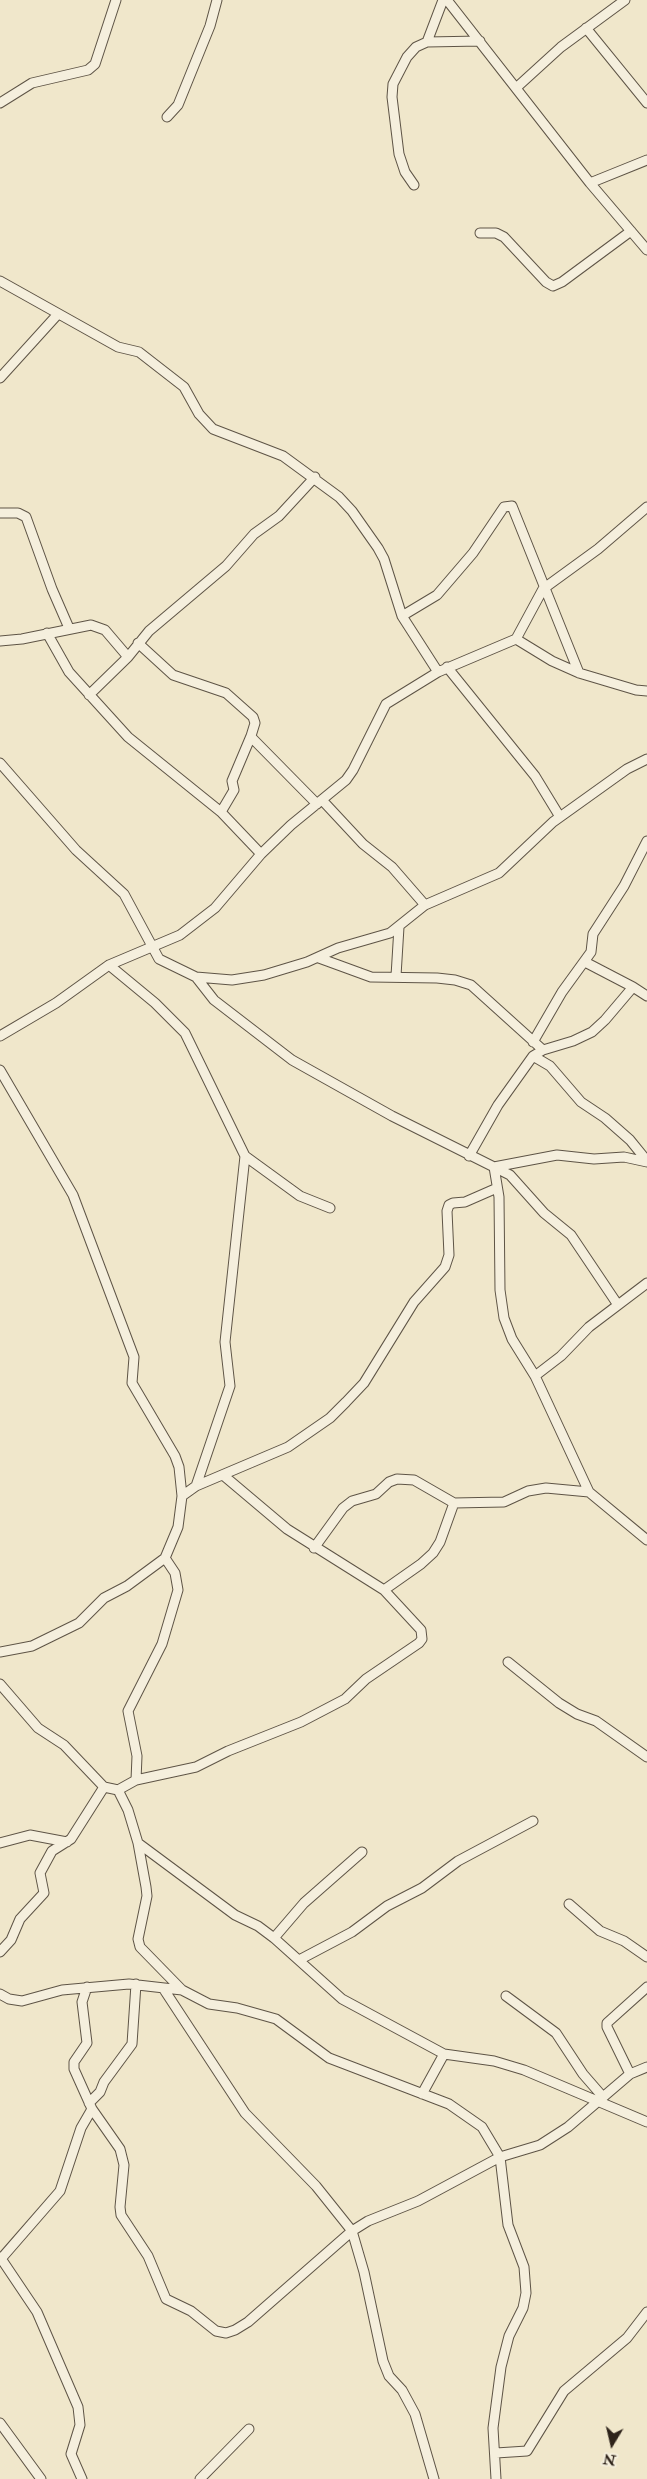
<!DOCTYPE html>
<html>
<head>
<meta charset="utf-8">
<style>
	body { margin:0 }
	#map { position:relative; width:647px; height:2479px; overflow:hidden; background:#f0e7cb; font-family:"IM FELL Double Pica",serif }
	canvas { display:block }
	.north { position:absolute; left:587px; top:2419px; width:50px; height:50px; -webkit-text-stroke:4px #f5efdd; paint-order:stroke; rotate:189deg; font-size:14px; font-weight:700; line-height:20px; text-align:center; color:#2e231a }
	.north::after { content:''; display:block; margin:auto; width:18px; height:22px; background:#2e231a; clip-path:polygon(50% 0,100% 100%,50% 72%,0 100%) }
</style>
</head>
<body>
<div id="map">
<canvas width="647" height="2479"></canvas>
<div class="north">N</div>
</div>
<script>
const context = document.querySelector('canvas').getContext('2d');
context.lineJoin = 'round';
const poly = rows => new Path2D(rows.map(r => 'M' + r).join(''));
function trace(path, color, width, dash) { context.strokeStyle = color; context.lineWidth = width; context.lineCap = dash ? 'butt' : 'round'; context.setLineDash(dash || []); context.stroke(path); }
const minor = poly([
	[447,0,590,183,647,250],
	[586,28,647,103],
	[427,42,443,0],
	[516,88,561,47,625,0],
	[0,103,32,83,88,70,95,64,116,0],
	[167,117,178,105,210,26,217,0],
	[590,183,647,160],
	[414,185,405,172,399,154,392,97,393,84,407,57,416,47,427,42,480,41],
	[480,233,496,233,504,237,546,282,553,286,562,282,631,231],
	[0,281,118,347,139,352,184,387,199,414,213,429,283,456,339,497,352,511,378,548,384,559,402,616,438,672],
	[0,378,58,314],
	[0,513,18,513,26,517,52,589,69,628],
	[402,616,437,595,473,553,504,507,512,506,579,673],
	[47,633,69,672,128,737,221,812,261,854],
	[516,639,543,589,598,549,647,507],
	[0,641,22,639,91,625,105,630,128,657,149,631,226,566,254,534,279,516,315,477],
	[138,643,173,675,226,693,253,717,255,723,251,736,253,739,317,804],
	[447,667,535,776,560,817],
	[89,695,128,657],
	[0,763,76,850,124,894,159,959,196,977,232,980,264,975,307,962,338,948,390,933,425,905,499,873,553,822,627,769,647,759],
	[322,800,363,844,392,867,425,905],
	[221,812,234,790,232,781,251,736],
	[319,958,371,977,437,978,455,980,471,985,543,1050],
	[585,962,633,987],
	[109,965,155,1003,185,1033,245,1156,225,1342,230,1386,196,1486],
	[396,976,399,927],
	[196,977,214,1000,292,1060,392,1116,494,1167,499,1197,500,1290,504,1318,512,1339,535,1376,589,1492,647,1540],
	[0,1036,56,1003,109,965,180,935,215,908,261,854,291,825,346,780,353,770,386,704,438,672,516,639,552,661,579,673,636,690,647,691],
	[533,1042,562,992,591,952,593,934,624,886,647,841],
	[533,1056,550,1066,581,1102,605,1118,630,1140,647,1161],
	[0,1070,73,1195,134,1357,132,1383,175,1456,179,1467,182,1496,178,1527,165,1558,127,1586,104,1598,79,1623,32,1646,0,1652],
	[245,1156,300,1196,330,1208],
	[469,1156,498,1105,533,1056,543,1050,573,1041,592,1032,605,1020,633,987,647,996],
	[494,1167,510,1175,544,1213,571,1235,618,1305],
	[494,1167,557,1155,594,1159,624,1157,647,1162],
	[535,1376,561,1356,589,1327,647,1283],
	[182,1496,196,1486,288,1447,330,1418,346,1402,364,1383,414,1302,445,1267,449,1255,447,1211,449,1205,453,1203,465,1202,497,1188],
	[314,1548,343,1508,352,1501,376,1494,389,1482,397,1479,414,1480,454,1503,504,1502,528,1491,546,1488,589,1492],
	[384,1590,421,1564,433,1553,440,1542,454,1503],
	[508,1662,559,1703,577,1714,596,1721,647,1757],
	[0,1684,38,1728,64,1745,104,1787,118,1790,136,1780,196,1767,228,1751,301,1722,345,1699,366,1679,419,1643,422,1639,421,1630,384,1590,287,1529,223,1475],
	[136,1780,137,1756,128,1711,162,1644,178,1590,175,1573,165,1558],
	[118,1790,128,1810,138,1843,146,1887,147,1896,138,1939,140,1947,182,1990],
	[0,1843,30,1835,67,1842],
	[138,1843,235,1915,258,1926,274,1938,342,1999,444,2054,494,2061,524,2070,647,2122],
	[569,1904,600,1931,624,1941,647,1957],
	[274,1938,304,1903,362,1852],
	[0,1952,11,1940,20,1919,44,1893,40,1873,52,1851,71,1839,104,1787],
	[299,1960,352,1932,387,1906,422,1888,458,1861,533,1821],
	[87,1987,82,2002,87,2043,74,2062,74,2069,92,2109,120,2149,124,2165,120,2207,121,2215,148,2256,166,2299,191,2311,216,2331,226,2333,235,2330,248,2322,352,2231,368,2221,418,2201,500,2157,540,2145,568,2127,630,2074,607,2027,607,2023,647,1987],
	[163,1988,245,2113,316,2186,352,2231,364,2272,383,2361,389,2376,402,2390,415,2414,434,2479],
	[0,1994,9,1999,22,2001,62,1990,129,1984,182,1990,209,2004,237,2008,276,2019,329,2058,449,2104,482,2127,500,2157,508,2225,524,2267,526,2293,523,2308,509,2336,501,2367,493,2428,496,2479],
	[506,1996,556,2033,583,2074,603,2097],
	[630,2074,647,2067],
	[422,2094,444,2054],
	[89,2103,100,2092,104,2082,132,2044,136,1984],
	[0,2257,37,2312,78,2407,80,2425,71,2454,82,2479],
	[0,2260,60,2191,81,2128,92,2109],
	[0,2423,41,2479],
	[496,2453,527,2451,564,2391,627,2338,647,2312],
	[200,2479,249,2429]
]);
trace(minor, '#5e5446', 11);
trace(minor, '#f5efdd', 9);
</script>
</body>
</html>
